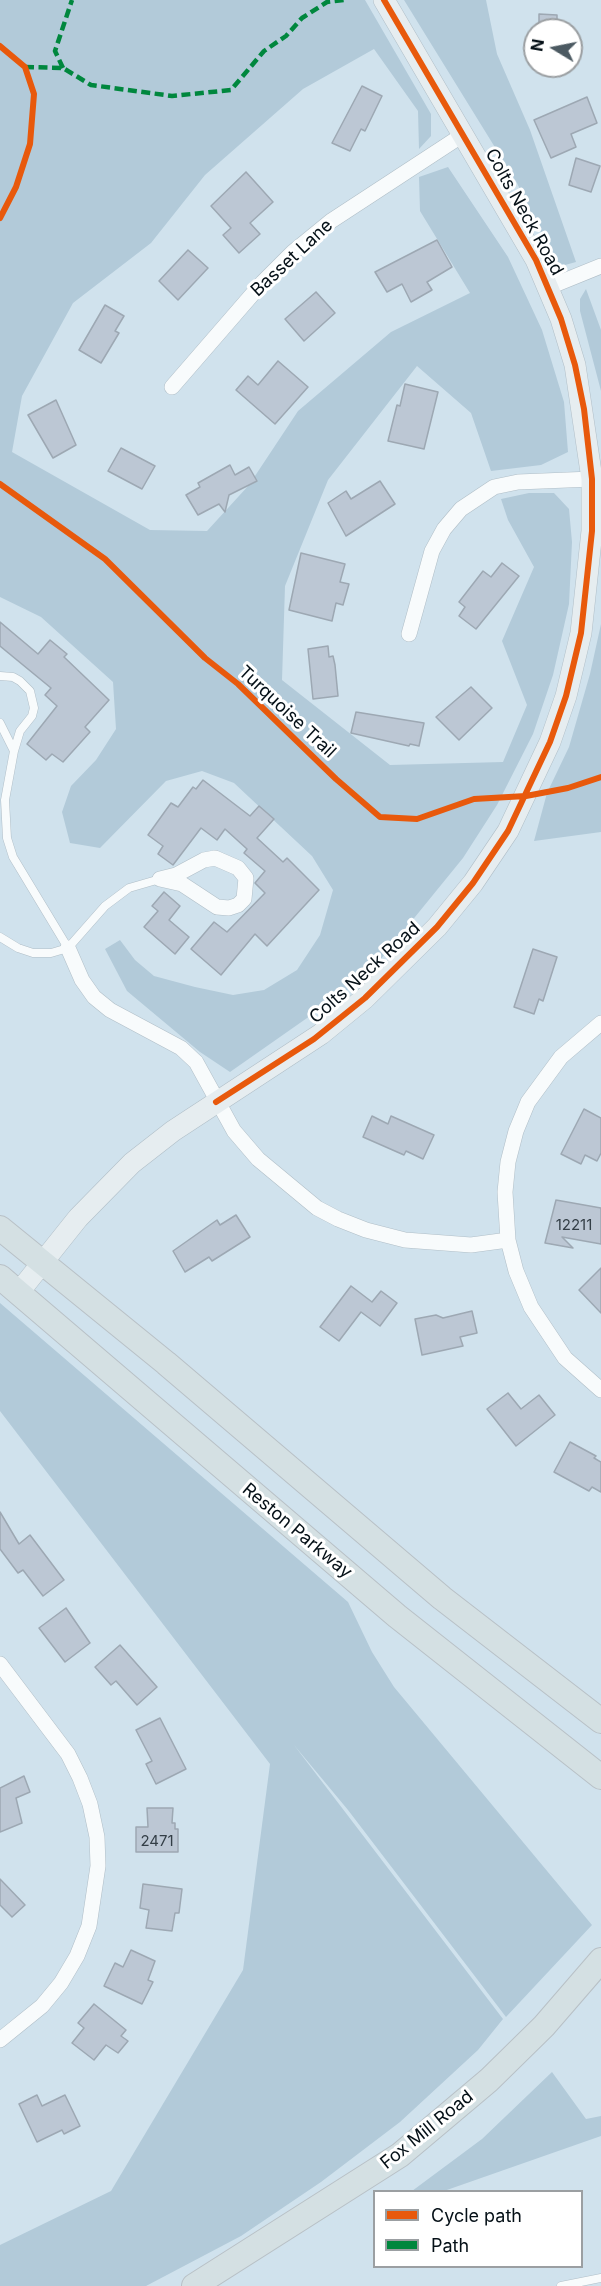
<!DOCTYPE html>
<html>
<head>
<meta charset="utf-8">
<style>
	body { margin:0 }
	#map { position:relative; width:601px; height:2286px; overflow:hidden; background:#d0e2ed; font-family:Inter,sans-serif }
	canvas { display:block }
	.legend { position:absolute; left:373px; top:2190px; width:210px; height:78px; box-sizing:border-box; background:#fff; border:2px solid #9b9fa2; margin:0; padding:8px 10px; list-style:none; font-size:18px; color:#051017 }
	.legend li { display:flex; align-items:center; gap:12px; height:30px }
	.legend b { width:30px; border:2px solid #9b9fa2 }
	.north { position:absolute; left:523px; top:18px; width:60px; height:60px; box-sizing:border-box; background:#fff; border:2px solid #9b9fa2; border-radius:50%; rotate:280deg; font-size:16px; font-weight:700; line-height:24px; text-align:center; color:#051017 }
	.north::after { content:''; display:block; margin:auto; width:21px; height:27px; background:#4c5a62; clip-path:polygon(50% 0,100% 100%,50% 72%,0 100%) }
</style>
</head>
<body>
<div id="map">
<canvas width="601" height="2286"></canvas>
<ul class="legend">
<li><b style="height:8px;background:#e8590c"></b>Cycle path</li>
<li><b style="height:8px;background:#00873e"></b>Path</li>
</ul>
<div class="north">N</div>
</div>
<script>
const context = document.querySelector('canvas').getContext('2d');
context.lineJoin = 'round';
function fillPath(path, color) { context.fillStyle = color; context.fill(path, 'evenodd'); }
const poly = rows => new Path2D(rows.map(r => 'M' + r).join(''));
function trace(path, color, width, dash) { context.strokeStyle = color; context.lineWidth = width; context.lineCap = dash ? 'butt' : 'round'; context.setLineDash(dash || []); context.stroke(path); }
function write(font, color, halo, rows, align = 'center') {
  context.font = font + ' Inter,sans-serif'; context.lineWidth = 6; context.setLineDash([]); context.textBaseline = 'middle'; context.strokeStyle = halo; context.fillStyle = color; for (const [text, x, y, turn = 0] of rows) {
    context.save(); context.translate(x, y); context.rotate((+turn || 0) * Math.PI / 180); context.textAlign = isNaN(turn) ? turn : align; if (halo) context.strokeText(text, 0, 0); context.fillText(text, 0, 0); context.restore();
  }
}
const green = poly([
	[0,0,365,0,431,114,431,136,419,149,418,111,374,49,303,89,205,175,151,243,73,303,22,396,12,452,150,530,207,531,249,485,298,411,391,332,470,293,420,211,419,177,448,167,508,257,542,330,564,402,568,452,541,465,491,471,471,413,417,366,328,480,285,586,282,680,390,765,503,762,527,705,502,641,534,567,508,520,501,499,529,493,554,493,569,509,572,542,569,604,553,675,533,734,497,805,463,858,367,976,230,1072,200,1052,127,991,105,949,120,940,135,960,154,976,195,987,233,995,264,990,297,970,320,935,333,890,312,856,234,783,202,771,166,781,100,848,70,843,62,812,71,786,96,760,116,729,113,682,41,617,0,597],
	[404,0,486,0,497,54,530,130,576,262,565,265,554,261,517,183],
	[586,289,601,330,601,391,580,311,580,299],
	[601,624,601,832,534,841,547,793,569,747,590,674],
	[0,1303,348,1602,372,1652,394,1687,592,1925,506,2017,348,1810,294,1745,503,2019,478,2050,400,2122,321,2182,241,2236,146,2286,0,2286,0,2245,111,2191,243,1970,270,1764,0,1411],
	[552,2072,586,2119,601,2116,601,2136,444,2191,412,2191,482,2139]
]);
const building = poly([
	[539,14,557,15,557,30,539,30,539,14],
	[362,86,382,96,365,131,361,129,350,151,332,143,362,86],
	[587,97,597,123,571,134,576,147,551,158,534,120,587,97],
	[576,158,600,166,591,192,569,185,576,158],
	[246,172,273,202,250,223,260,234,239,253,223,235,231,228,211,206,246,172],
	[437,240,452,267,427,282,432,290,411,302,402,284,387,292,375,272,437,240],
	[188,250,208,268,178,300,159,281,188,250],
	[316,292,335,313,304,341,285,319,316,292],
	[105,305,124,316,115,331,119,333,101,363,79,350,105,305],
	[278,361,308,387,275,424,236,390,248,376,258,385,278,361],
	[405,384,438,392,424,449,388,441,397,405,400,406,405,384],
	[56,400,76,445,53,458,28,415,56,400],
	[121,448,155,466,142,489,108,471,121,448],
	[230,465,235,475,249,467,257,481,229,495,225,512,219,504,198,515,186,495,200,487,198,483,230,465],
	[380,481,395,504,346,536,328,503,346,491,351,499,380,481],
	[301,553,345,564,340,582,349,584,343,605,336,603,332,621,289,610,301,553],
	[502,563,519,576,476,629,459,616,465,607,459,602,483,571,491,577,502,563],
	[0,622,38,654,50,640,67,654,64,657,109,700,85,727,90,732,63,762,52,754,46,760,27,744,57,706,45,695,51,688,0,646,0,622],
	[328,646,329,657,333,656,335,665,338,696,313,699,308,649,328,646],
	[471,687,492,708,459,740,436,717,471,687],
	[356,712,424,723,419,746,410,744,409,746,351,733,356,712],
	[203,780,250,816,259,806,274,819,257,838,283,862,287,858,319,890,267,946,255,934,221,975,191,949,214,922,227,932,265,893,255,883,265,871,244,853,247,849,225,829,217,840,201,828,173,865,158,854,163,846,148,835,171,803,178,807,193,787,196,789,203,780],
	[164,892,180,906,169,920,189,937,175,954,144,927,158,911,152,906,164,892],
	[533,949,557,957,543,1001,539,999,534,1014,514,1007,533,949],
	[584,1109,601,1118,601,1153,597,1161,585,1155,581,1164,561,1154,584,1109],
	[372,1116,388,1124,391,1116,434,1135,423,1159,406,1151,404,1155,363,1137,372,1116],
	[556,1200,601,1208,601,1244,562,1237,573,1248,545,1243,556,1200],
	[236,1215,250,1237,212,1261,209,1257,185,1272,173,1251,217,1220,220,1225,236,1215],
	[601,1268,601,1313,579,1290,601,1268],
	[351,1286,372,1302,381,1291,397,1303,380,1326,361,1312,339,1341,320,1327,351,1286],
	[472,1311,477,1333,460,1337,463,1346,422,1355,415,1319,436,1315,443,1318,472,1311],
	[508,1393,521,1409,539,1395,555,1415,516,1446,487,1409,508,1393],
	[570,1442,596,1456,594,1458,601,1462,601,1492,592,1487,589,1491,554,1472,570,1442],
	[0,1512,19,1544,30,1535,64,1580,43,1596,23,1570,18,1573,0,1549,0,1512],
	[66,1608,90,1643,65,1662,39,1628,66,1608],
	[120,1645,157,1687,137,1705,116,1681,111,1685,95,1667,120,1645],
	[160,1718,186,1769,156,1784,146,1764,152,1761,136,1730,160,1718],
	[24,1776,30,1792,16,1798,22,1823,0,1832,0,1788,24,1776],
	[147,1808,173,1808,172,1823,175,1823,175,1829,178,1829,178,1852,136,1852,136,1827,148,1827,147,1808],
	[0,1879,25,1905,12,1917,0,1905,0,1879],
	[143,1884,182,1889,179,1913,175,1913,172,1931,146,1928,149,1910,140,1908,143,1884],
	[131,1950,155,1961,148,1980,153,1982,142,2004,104,1986,115,1963,123,1967,131,1950],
	[94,2004,126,2030,121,2036,128,2041,118,2053,106,2045,94,2060,72,2043,84,2028,78,2023,94,2004],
	[37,2095,42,2106,65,2095,80,2126,64,2134,62,2130,37,2142,19,2104,37,2095]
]);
const lane = poly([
	[0,676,13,677,20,681,30,691,34,708,32,716,20,731,14,751,0,723],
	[14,751,5,800,7,838,13,857,68,948],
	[0,937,18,948,33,953,51,953,68,948,105,906,129,888,160,879],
	[561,2286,601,2278]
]);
const street = poly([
	[549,287,601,266],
	[172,387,263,282,293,252,331,221,464,134],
	[409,634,432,551,444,529,461,509,494,487,518,482,592,479],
	[215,858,238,868,246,878,244,899,238,905,229,908,217,907,182,884,160,879,176,875,204,860,215,858],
	[68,948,82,980,94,997,110,1010,181,1048,196,1062,234,1131,258,1159,317,1208,338,1219,366,1230,405,1240,471,1245,508,1240],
	[601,1023,561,1057,528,1102,516,1131,508,1162,505,1192,508,1240,516,1271,531,1307,565,1358,601,1390],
	[0,1664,68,1754,80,1778,90,1804,97,1837,98,1866,89,1926,77,1956,61,1983,42,2006,0,2040]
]);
const secondary = poly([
	[19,1292,78,1218,132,1163,173,1131,321,1034,365,998,437,927,473,883,508,831,550,742,566,696,581,633,592,531,592,479,575,365,561,319,536,260,384,0]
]);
const primary = poly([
	[0,1228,166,1363,442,1598,601,1721],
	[0,1277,397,1616,601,1777],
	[194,2286,400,2155,489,2080,544,2026,601,1960]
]);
const quiet = poly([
	[25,67,63,68,91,85,172,96,231,90,264,51,286,36,302,18,327,2,344,0],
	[63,68,55,51,72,0]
]);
const cycleway = poly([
	[0,46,25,67,34,94,30,144,16,187,0,218],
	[0,484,105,559,205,658,238,684,336,779,380,817,417,819,474,799,526,796,568,788,601,777],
	[216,1102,314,1039,365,998,437,927,473,883,508,831,550,742,566,696,581,633,592,531,592,479,584,409,575,365,561,319,536,260,384,0]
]);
const numberNames = [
	["12211",574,1225],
	["2471",157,1841]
];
const streetNames = [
	["Colts Neck Road",524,212,61],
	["Basset Lane",292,258,-43],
	["Turquoise Trail",287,712,43],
	["Colts Neck Road",365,973,-42],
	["Reston Parkway",297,1531,40],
	["Fox Mill Road",427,2130,-39]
];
fillPath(green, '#b2cad9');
fillPath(building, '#bcc7d4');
trace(building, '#9da8b3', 1.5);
trace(lane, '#b0bec7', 9);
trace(street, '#b0bec7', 16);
trace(secondary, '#b0bec7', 22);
trace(primary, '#b8c0c6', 26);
trace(lane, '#f8fbfc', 8);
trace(street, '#f8fbfc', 15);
trace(secondary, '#e6edf0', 21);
trace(primary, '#d4e0e3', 24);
trace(quiet, '#00873e', 4.5, [9, 4.5]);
trace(cycleway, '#e8590c', 6);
write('15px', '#333e46', null, numberNames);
write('18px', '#051017', '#fff', streetNames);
</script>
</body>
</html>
